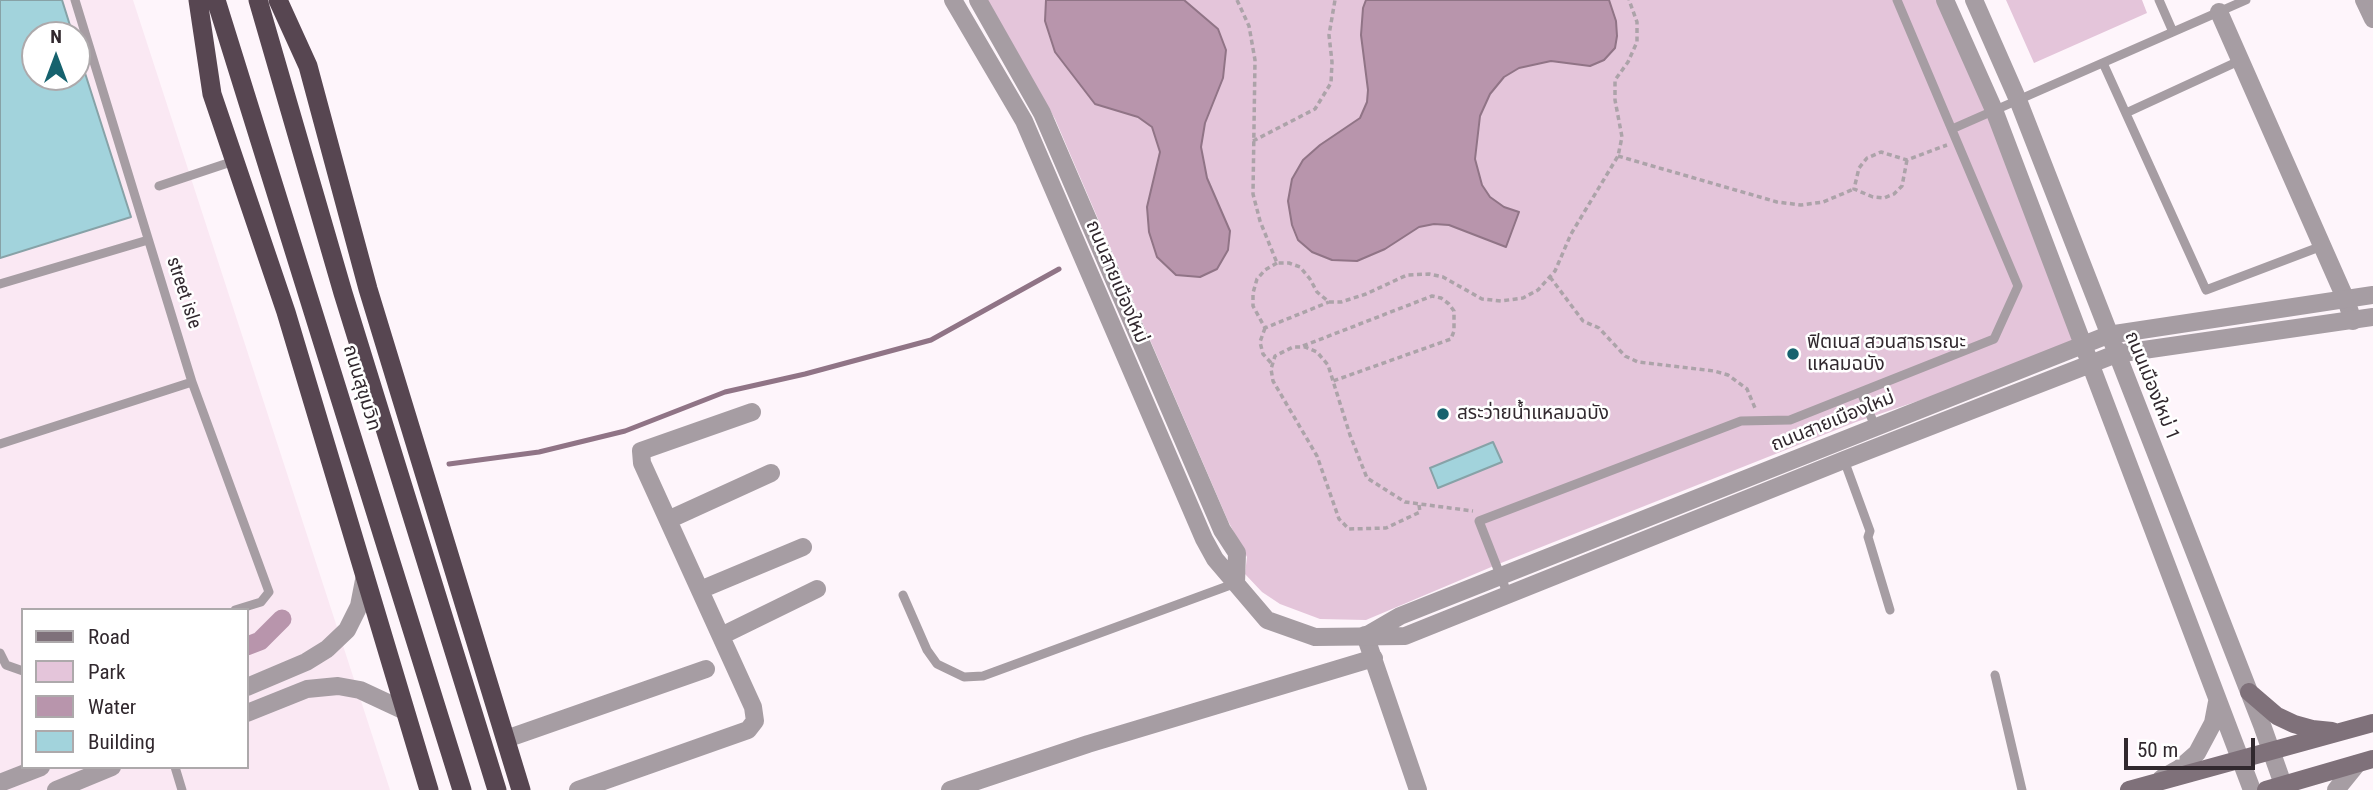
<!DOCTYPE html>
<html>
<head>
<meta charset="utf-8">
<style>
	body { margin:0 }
	#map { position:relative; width:2373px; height:790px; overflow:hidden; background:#fef5fb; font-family:"Roboto Condensed",sans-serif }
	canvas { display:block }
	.legend { position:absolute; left:21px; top:608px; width:228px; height:161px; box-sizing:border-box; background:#fff; border:2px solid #ada9ab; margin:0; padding:9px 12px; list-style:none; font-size:21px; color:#31282e }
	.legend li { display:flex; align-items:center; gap:14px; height:35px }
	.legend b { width:35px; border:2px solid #ada9ab }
	.north { position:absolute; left:21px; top:21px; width:70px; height:70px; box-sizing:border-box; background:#fff; border:2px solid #ada9ab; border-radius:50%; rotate:0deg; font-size:19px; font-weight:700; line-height:28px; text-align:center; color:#31282e }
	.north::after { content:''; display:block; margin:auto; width:24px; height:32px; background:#16626e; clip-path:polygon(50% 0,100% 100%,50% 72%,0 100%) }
	.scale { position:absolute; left:2124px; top:738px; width:131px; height:32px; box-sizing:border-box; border:4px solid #31282e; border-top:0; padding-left:9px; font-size:21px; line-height:24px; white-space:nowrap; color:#31282e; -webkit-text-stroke:5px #fff; paint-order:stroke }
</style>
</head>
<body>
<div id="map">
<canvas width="2373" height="790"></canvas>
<ul class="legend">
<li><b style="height:9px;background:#7f717a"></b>Road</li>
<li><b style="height:19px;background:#e4c5da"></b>Park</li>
<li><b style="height:19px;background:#b895ac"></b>Water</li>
<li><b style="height:19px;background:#a2d3dc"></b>Building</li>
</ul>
<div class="north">N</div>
<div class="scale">50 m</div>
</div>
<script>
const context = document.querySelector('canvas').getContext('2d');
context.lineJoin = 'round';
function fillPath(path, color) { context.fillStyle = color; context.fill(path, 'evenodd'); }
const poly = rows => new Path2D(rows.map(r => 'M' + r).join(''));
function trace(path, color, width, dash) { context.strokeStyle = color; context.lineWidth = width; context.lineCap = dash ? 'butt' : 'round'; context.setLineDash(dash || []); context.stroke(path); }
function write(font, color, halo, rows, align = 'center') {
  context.font = font + ' "Roboto Condensed","Noto Sans Thai",sans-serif'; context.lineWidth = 5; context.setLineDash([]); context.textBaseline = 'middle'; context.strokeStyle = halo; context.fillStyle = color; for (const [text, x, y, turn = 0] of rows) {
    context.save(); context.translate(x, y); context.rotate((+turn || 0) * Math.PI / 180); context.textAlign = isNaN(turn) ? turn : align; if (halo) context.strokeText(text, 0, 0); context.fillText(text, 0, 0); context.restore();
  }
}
const built = poly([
	[0,0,133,0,390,790,0,790],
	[35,35,77,35,77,77,35,77],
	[23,610,247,610,247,767,23,767]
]);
const green = poly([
	[985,0,1945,0,2083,345,1856,422,1496,565,1366,620,1320,619,1280,604,1262,592,1245,574,1247,557,1228,521,1055,119,1003,27],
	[2006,0,2142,0,2147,13,2034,63]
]);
const water = poly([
	[1046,0,1184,0,1218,29,1226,50,1223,78,1205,123,1201,147,1207,178,1230,231,1228,250,1217,269,1200,277,1176,275,1157,257,1149,232,1147,207,1160,152,1152,127,1138,117,1095,104,1055,52,1045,21,1046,0],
	[1366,0,1609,0,1616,21,1617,36,1615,48,1604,60,1590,66,1551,61,1519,68,1504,77,1490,94,1480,116,1475,159,1482,185,1490,197,1504,207,1519,212,1506,247,1449,225,1434,224,1419,227,1385,249,1357,261,1332,260,1312,252,1298,240,1292,225,1288,201,1292,179,1303,160,1320,145,1360,118,1367,102,1368,90,1361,35,1363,8,1366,0]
]);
const stream = poly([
	[449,464,539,452,625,431,725,392,805,374,931,340,1059,269]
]);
const canal = poly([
	[247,646,260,641,282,619]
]);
const building = poly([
	[0,0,62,0,73,35,35,35,35,77,77,77,77,48,131,217,0,258,0,0],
	[1493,442,1502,462,1438,488,1430,468,1493,442]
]);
const path = poly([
	[1237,0,1249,26,1255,60,1253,194,1260,221,1277,263,1289,263,1300,267,1310,279,1317,292,1329,302,1341,302,1366,294,1407,275,1429,274,1443,277,1482,299,1501,301,1523,298,1538,290,1555,271,1571,234,1618,156,1622,137,1615,100,1615,80,1628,62,1637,42,1637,22,1629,0],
	[1253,141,1315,109,1331,83,1332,62,1329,35,1335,0],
	[1618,156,1777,202,1801,205,1823,202,1854,189],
	[1907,160,1902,186,1894,194,1884,198,1873,197,1854,189,1859,168,1867,158,1881,152,1907,160,1947,145],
	[1277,263,1265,270,1257,279,1253,293,1253,306,1265,328,1329,302],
	[1550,277,1583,321,1599,328,1625,356,1638,362,1714,371,1728,375,1747,389,1755,408],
	[1265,328,1260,342,1263,354,1273,365],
	[1303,346,1432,296,1441,298,1449,304,1454,311,1454,331,1451,339,1333,381],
	[1419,505,1420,512,1386,528,1349,529,1339,519,1317,456,1273,381,1271,369,1275,356,1293,347,1305,347,1317,352,1328,365,1350,435,1367,478,1405,502,1473,511]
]);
const service = poly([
	[75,0,192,382,269,592,261,602,235,610],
	[2159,0,2173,32],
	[2103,63,2206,290,2322,246],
	[2126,113,2241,60],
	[1952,129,2246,0],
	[159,186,234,161],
	[0,284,148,240],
	[1861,392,1876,429],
	[0,444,192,382],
	[1844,460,1870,531,1868,537,1890,610],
	[903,595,927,650,937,664,964,677,983,676,1236,583],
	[1508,595,1479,521,1741,421,1790,420,1994,339,2018,286,1897,0],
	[0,653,6,665,23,671],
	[1995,675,2022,790],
	[175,767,182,790]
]);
const minor = poly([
	[2364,0,2373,19],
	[2219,12,2346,300,2353,321],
	[668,520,771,473],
	[700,590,803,547],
	[1365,635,1418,790],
	[721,636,817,589],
	[247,687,306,662,327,649,347,630,359,606,365,575],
	[247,713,307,689,338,686,360,690,405,711],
	[506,739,706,669],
	[0,783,41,767],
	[56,790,112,767],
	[578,790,748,730,755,721,753,707,642,463,641,451,752,412],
	[950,790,1088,744,1374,658]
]);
const tertiary = poly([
	[953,0,1024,121,1204,539,1215,559,1267,620,1315,637,1405,636,1844,460,2116,354,2373,317],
	[978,0,1042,113,1222,530,1237,553,1236,583],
	[1945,0,1994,110,2252,790],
	[1974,0,2018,100,2262,725,2285,790],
	[1369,634,1400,616,2108,335,2373,295],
	[2162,778,2180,768,2197,753,2213,723,2217,702],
	[2336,790,2357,764]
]);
const secondary = poly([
	[2249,692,2277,716,2294,724,2312,729,2332,731],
	[2129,790,2373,723],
	[2266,790,2373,759]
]);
const trunk = poly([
	[198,0,212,94,286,312,429,790],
	[216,0,462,790],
	[258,0,343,293,497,790],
	[278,0,308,66,368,289,521,790]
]);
const markers = [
	[1793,354,7,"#16626e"],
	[1443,414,7,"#16626e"]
];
const streetNames = [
	["ถนนสายเมืองใหม่",1116,282,67],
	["street isle",183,293,72],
	["ถนนเมืองใหม่ 1",2151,386,68],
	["ถนนสุขุมวิท",361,388,73],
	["ถนนสายเมืองใหม่",1833,422,-22]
];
const poiNames = [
	["ฟิตเนส สวนสาธารณะ",1807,343],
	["แหลมฉบัง",1807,365],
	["สระว่ายน้ำแหลมฉบัง",1457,414]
];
fillPath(built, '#fae8f3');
fillPath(green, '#e4c5da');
fillPath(water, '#b895ac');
trace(water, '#907486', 2);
trace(stream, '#907486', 5);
trace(canal, '#b895ac', 19);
fillPath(building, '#a2d3dc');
trace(building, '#87a2a7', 2);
trace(path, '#aca3a9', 3.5, [5, 3.5]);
trace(service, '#a69da3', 9);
trace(minor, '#a69da3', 18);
trace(tertiary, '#a69da3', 18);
trace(secondary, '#7f717a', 18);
trace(trunk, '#574651', 19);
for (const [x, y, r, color] of markers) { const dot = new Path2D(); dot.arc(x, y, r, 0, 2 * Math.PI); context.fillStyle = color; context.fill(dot); trace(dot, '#fff', 2.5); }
write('19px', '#31282e', '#fff', streetNames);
write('19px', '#31282e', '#fff', poiNames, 'left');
</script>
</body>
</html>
